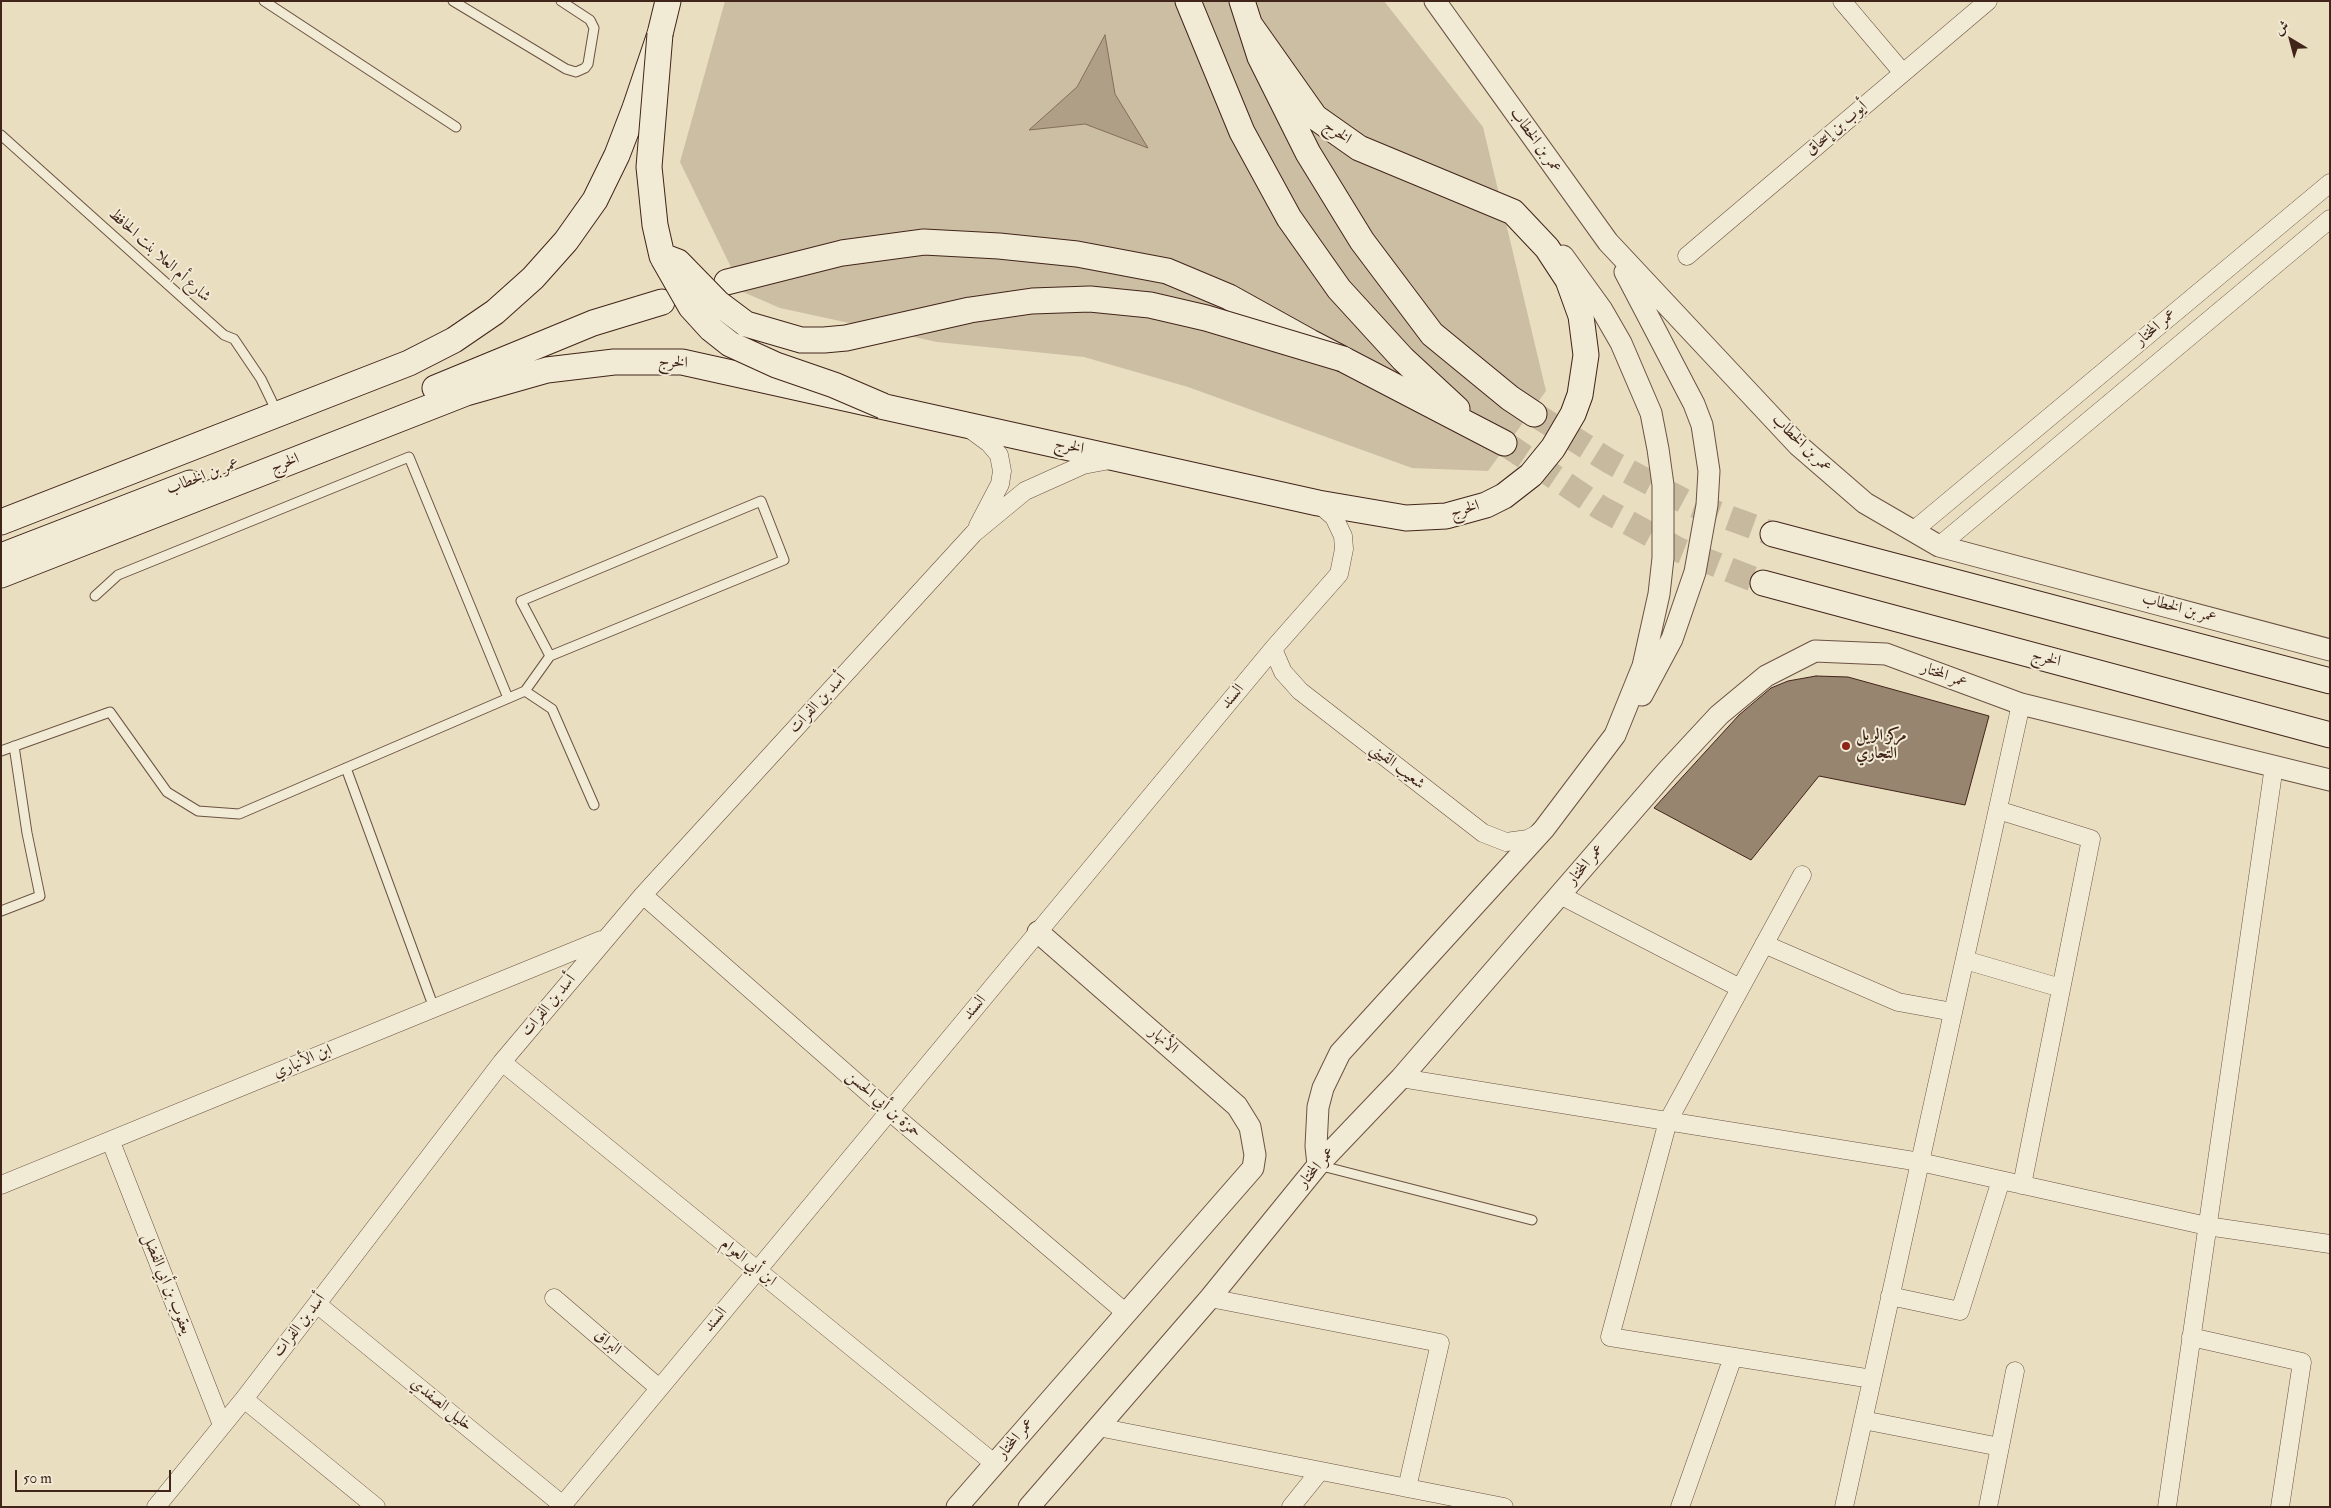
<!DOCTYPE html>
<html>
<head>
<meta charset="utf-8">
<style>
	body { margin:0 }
	#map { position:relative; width:2331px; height:1508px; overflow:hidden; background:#e9debf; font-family:"IM FELL Double Pica",Amiri,serif }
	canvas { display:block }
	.frame { position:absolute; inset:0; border:2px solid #41241a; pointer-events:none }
	.north { position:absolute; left:2266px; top:15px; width:50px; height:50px; -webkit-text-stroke:4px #f1ead5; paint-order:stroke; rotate:323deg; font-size:14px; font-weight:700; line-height:20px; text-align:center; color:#41241a }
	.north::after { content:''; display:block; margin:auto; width:18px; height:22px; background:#41241a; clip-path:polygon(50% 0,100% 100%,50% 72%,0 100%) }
	.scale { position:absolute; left:15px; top:1470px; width:156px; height:22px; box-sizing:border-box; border:2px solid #41241a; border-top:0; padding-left:6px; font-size:15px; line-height:18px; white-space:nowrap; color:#41241a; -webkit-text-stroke:4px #f1ead5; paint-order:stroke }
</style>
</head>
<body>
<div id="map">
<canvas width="2331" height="1508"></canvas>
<div class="frame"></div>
<div class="north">ش</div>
<div class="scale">50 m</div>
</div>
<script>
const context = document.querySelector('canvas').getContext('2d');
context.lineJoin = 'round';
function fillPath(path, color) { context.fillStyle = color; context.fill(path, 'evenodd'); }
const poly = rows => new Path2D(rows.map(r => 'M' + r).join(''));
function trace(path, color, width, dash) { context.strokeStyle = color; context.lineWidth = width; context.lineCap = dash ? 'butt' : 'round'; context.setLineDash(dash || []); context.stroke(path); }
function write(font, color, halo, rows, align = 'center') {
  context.font = font + ' "IM FELL Double Pica",Amiri,serif'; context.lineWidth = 4; context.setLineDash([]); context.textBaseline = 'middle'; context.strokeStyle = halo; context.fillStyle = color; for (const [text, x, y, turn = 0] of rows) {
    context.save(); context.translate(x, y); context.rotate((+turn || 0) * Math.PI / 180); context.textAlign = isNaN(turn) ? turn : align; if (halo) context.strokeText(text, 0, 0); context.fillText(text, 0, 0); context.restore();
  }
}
const green = poly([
	[725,1,1384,1,1483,127,1546,391,1488,471,1412,468,1188,387,1084,357,937,342,780,308,743,292,680,162]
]);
const water = poly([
	[1105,35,1115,94,1148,148,1085,124,1029,130,1077,87,1105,35]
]);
const building = poly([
	[1816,676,1848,677,1989,716,1965,805,1819,776,1751,860,1654,808,1739,715,1771,688,1788,681,1816,676]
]);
const secondaryTunnel = poly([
	[1534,414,1609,461,1686,502,1773,534],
	[1504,443,1601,508,1679,550,1763,583]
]);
const service = poly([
	[264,1,456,127],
	[453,1,566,69,576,72,585,68,588,64,594,28,590,20,561,1],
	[1,135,224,335,234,339,261,379,277,412],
	[95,596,118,575,409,457,508,698],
	[525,691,550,656,521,601,761,501,784,560,550,656],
	[1,751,110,712,167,792,198,811,239,814,525,691,552,709,594,805],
	[346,768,434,1008],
	[1,911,40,896,27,833,14,746],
	[1318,1165,1532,1220]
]);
const minor = poly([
	[1842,1,1903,73],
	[1687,256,1988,1],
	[970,429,989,443,999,455,1002,471,1000,484,978,526],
	[1913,531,2330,183],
	[1939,546,2330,219],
	[1273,649,1283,672,1300,691,1483,833,1506,842,1528,839,1539,833],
	[1998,810,2091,839,2022,1185],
	[1802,875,1668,1121,1610,1337,1872,1379],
	[643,895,889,1111,1126,1313],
	[1560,895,1740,988],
	[1764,944,1898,1002,1953,1012],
	[1965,960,2061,988],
	[502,1062,995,1464],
	[1401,1078,1920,1162,2207,1226,2330,1244],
	[111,1142,222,1425],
	[1,1185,601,940],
	[1890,1296,1960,1311,2001,1180],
	[554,1298,659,1388],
	[1210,1298,1440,1343,1407,1488],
	[317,1304,565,1507],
	[2191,1337,2302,1362,2280,1507],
	[244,1399,376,1507],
	[1863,1420,2000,1447],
	[1098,1427,1504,1507],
	[156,1507,244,1399,502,1062,643,895,974,533,1025,491,1083,465,1110,460],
	[561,1507,1273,649,1339,574,1344,549,1343,536,1334,517,1318,503],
	[1291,1507,1320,1471],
	[1680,1507,1733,1357],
	[1844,1507,2021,704],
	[1988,1507,2015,1371],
	[2167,1507,2274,766]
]);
const tertiary = poly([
	[1435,1,1608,242,1798,445,1865,503,1939,546,2330,650],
	[1625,272,1694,404,1702,425,1709,471,1707,505,1695,572,1672,639,1642,695],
	[1318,1165,1316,1146,1318,1107,1323,1088,1340,1053,1544,829,1615,735,1643,666,1659,594,1663,558,1663,485,1658,449,1651,413,1621,343,1602,310,1563,256],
	[957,1507,1253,1168,1255,1155,1250,1127,1237,1106,1038,932],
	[1029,1507,1210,1298,1318,1165,1401,1078,1667,771,1719,715,1766,676,1815,651,1886,654,2021,704,2330,780]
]);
const secondary = poly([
	[1188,1,1242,132,1289,218,1339,289,1403,359,1457,409],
	[1242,1,1260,57,1308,153,1362,241,1432,334,1510,398,1534,414],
	[727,282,842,253,924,242,999,246,1077,254,1167,271,1229,297,1310,342,1504,443],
	[435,388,593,323,662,302],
	[1,522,409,363,454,340,495,312,533,278,566,241,595,200,617,155,635,108,660,34,668,1],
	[1773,534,2330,681],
	[1,556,190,483],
	[1,575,466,393,547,370,614,362,682,362,1318,503,1406,518,1446,516,1486,505,1504,496,1531,475,1553,448,1573,414,1580,395,1586,355,1581,316,1568,280,1547,248,1513,212,1359,148,1315,117,1250,25],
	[1763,583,2330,735]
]);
const secondaryBridge = poly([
	[660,34,649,167,655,225,662,256,678,262,718,303,746,324,801,340,824,340,846,338,970,310,1032,301,1090,299,1150,305,1206,318,1343,359],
	[663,258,691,307,711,329,730,344,776,365,834,385,883,406]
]);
const markers = [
	[1846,746,5,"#8f2418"]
];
const streetNames = [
	["أيوب بن إسحاق",1837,129,-40],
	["الخرج",1337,133,35],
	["عمر بن الخطاب",1535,141,54],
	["شارع أم العلا بنت الحافظ",159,256,42],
	["عمر المختار",2156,328,-40],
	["الخرج",673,363,4],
	["عمر بن الخطاب",1801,444,44],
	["الخرج",1069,447,12],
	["الخرج",285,464,-21],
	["عمر بن الخطاب",203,477,-21],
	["الخرج",1465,510,-16],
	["عمر بن الخطاب",2179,609,15],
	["الخرج",2046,659,15],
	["عمر المختار",1944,676,20],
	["السند",1233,697,-50],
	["أسد بن الفرات",818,704,-47],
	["شعيب القيني",1397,767,38],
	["عمر المختار",1586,865,-49],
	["أسد بن الفرات",549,1006,-50],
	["السند",975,1008,-50],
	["الأنهار",1163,1041,41],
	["ابن الأنباري",303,1062,-23],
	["حمزة بن أبي الحسن",883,1105,41],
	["عمر المختار",1317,1168,-49],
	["ابن أبي العوام",748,1263,39],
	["يعقوب بن أبي الفضل",166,1284,68],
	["السند",716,1320,-50],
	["أسد بن الفرات",300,1326,-52],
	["البراق",607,1343,40],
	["خليل الصفدي",441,1405,39],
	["عمر المختار",1016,1439,-49]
];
const poiNames = [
	["مركز الريل",1856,737],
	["التجاري",1856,755]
];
fillPath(green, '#ccbea3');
fillPath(water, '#b09f87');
trace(water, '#846e5b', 1);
fillPath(building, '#988570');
trace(building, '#41241a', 1);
trace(secondaryTunnel, '#c7b99e', 25, [25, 12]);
trace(service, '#6b5243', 11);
trace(minor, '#6b5243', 19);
trace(tertiary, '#6b5243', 23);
trace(secondary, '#41241a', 27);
trace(service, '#f1ead5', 9);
trace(minor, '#f1ead5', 18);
trace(tertiary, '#f1ead5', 21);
trace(secondary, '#f1ead5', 25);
trace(secondaryBridge, '#41241a', 27, []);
trace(secondaryBridge, '#f1ead5', 25);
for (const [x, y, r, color] of markers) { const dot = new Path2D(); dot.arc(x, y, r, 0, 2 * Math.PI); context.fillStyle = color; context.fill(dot); trace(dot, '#f1ead5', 2); }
write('16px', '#41241a', '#f1ead5', streetNames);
write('bold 16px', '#41241a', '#f1ead5', poiNames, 'left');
</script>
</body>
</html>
